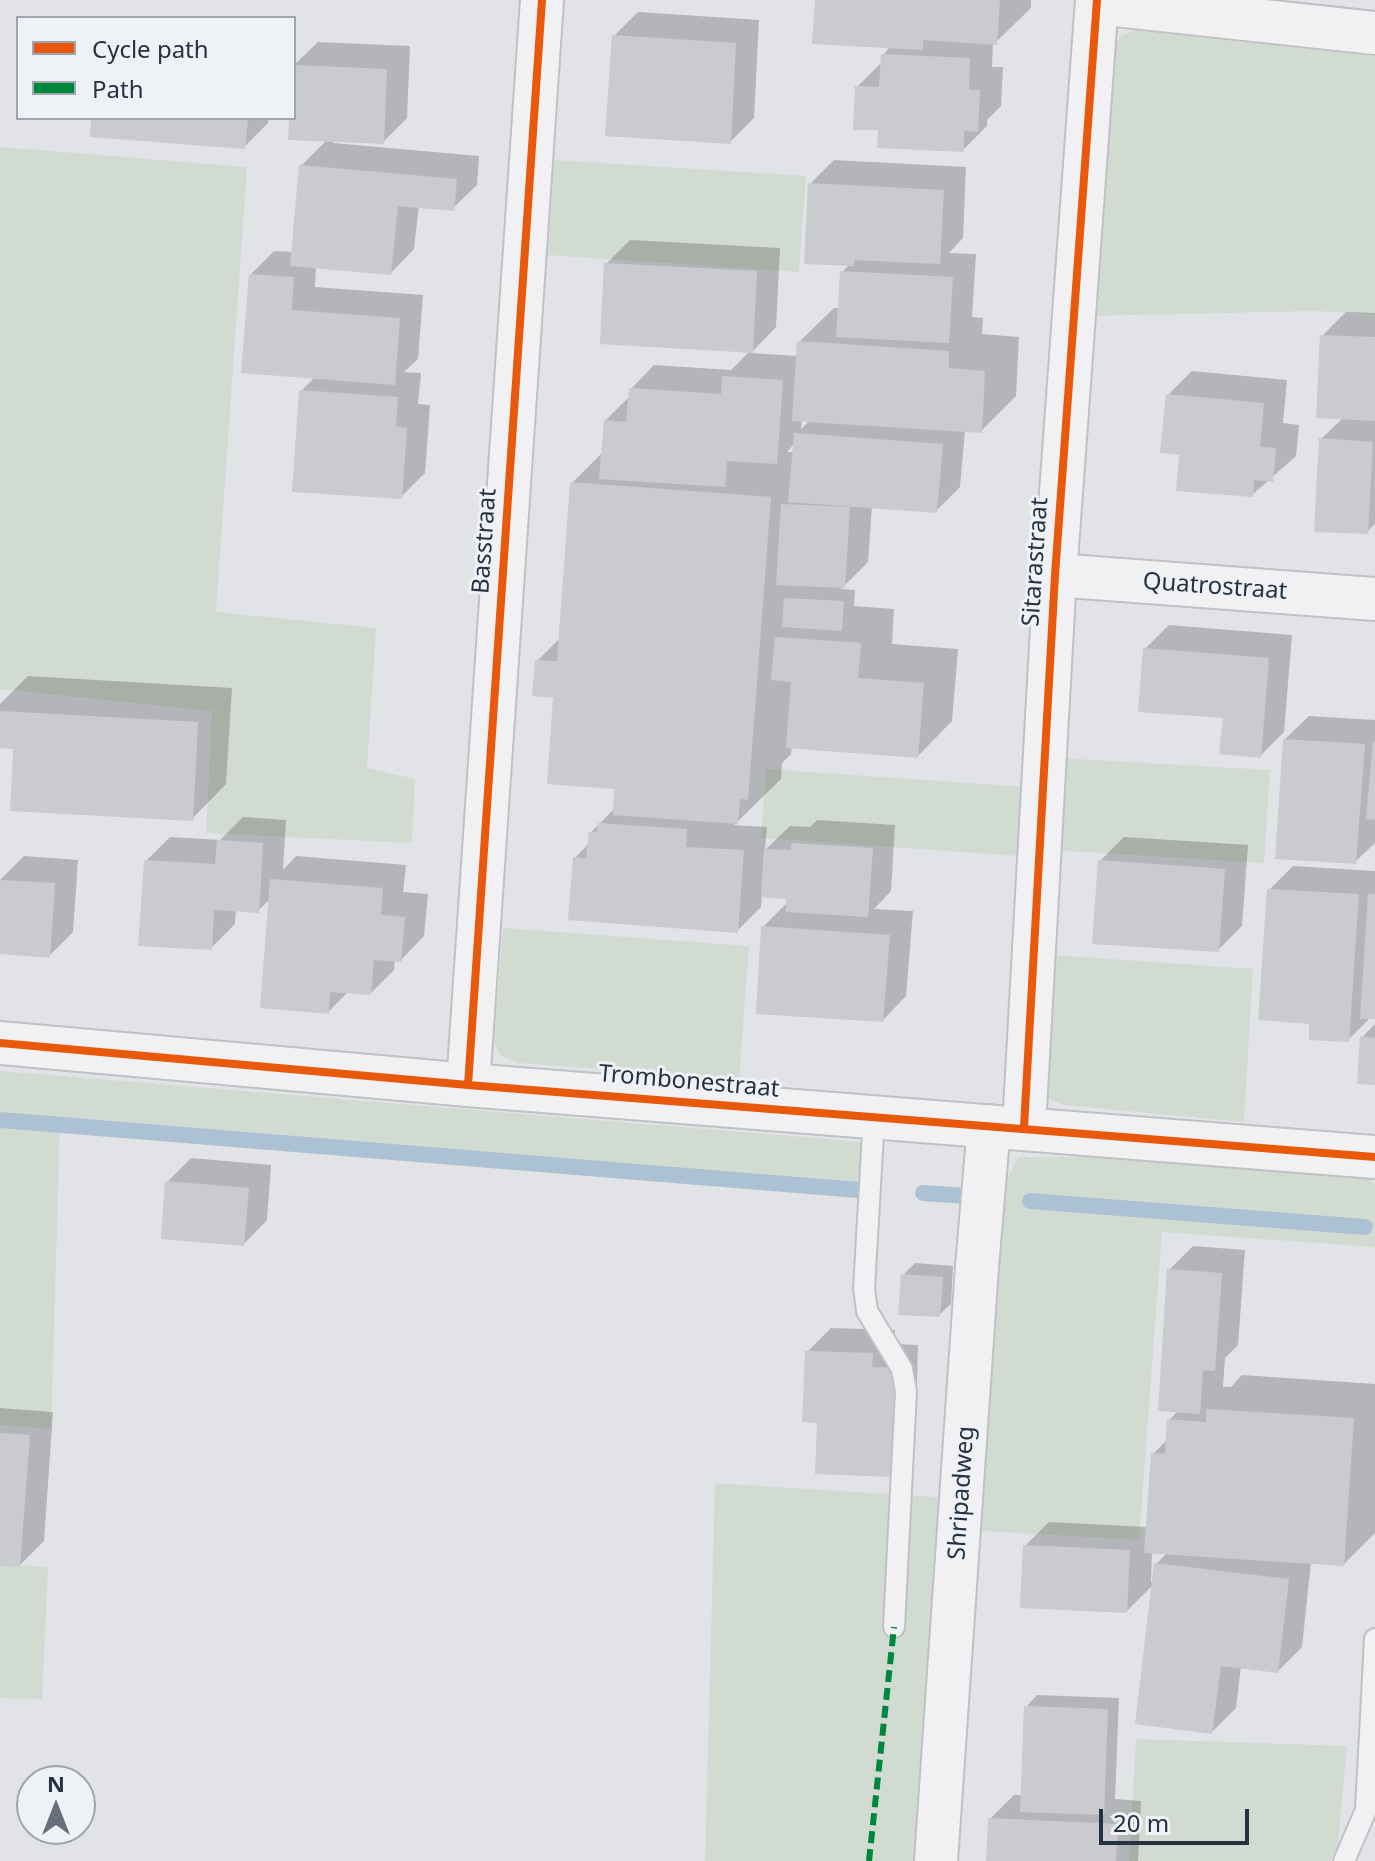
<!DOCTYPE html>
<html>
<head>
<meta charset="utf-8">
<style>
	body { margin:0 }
	#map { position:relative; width:1375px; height:1861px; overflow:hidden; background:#e1e3e6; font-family:"Noto Sans",sans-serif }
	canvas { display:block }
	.legend { position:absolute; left:16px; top:16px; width:280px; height:104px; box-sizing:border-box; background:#eef2f7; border:2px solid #9ea5af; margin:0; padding:10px 14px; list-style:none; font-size:24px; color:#263142 }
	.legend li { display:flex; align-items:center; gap:16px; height:40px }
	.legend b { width:40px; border:2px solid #9ea5af }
	.north { position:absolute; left:16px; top:1765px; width:80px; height:80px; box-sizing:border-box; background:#eef2f7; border:2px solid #9ea5af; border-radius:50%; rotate:0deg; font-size:22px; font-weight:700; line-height:32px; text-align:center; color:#263142 }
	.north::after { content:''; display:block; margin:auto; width:28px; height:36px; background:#676f7b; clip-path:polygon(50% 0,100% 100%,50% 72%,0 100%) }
	.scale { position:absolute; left:1099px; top:1809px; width:150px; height:36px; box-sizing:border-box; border:4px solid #263142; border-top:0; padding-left:10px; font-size:24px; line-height:28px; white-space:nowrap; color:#263142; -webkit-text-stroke:6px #eef2f7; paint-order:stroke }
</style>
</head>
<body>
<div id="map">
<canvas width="1375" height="1861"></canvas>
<ul class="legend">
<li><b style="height:10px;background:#e8590c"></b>Cycle path</li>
<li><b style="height:10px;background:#00873e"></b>Path</li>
</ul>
<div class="north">N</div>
<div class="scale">20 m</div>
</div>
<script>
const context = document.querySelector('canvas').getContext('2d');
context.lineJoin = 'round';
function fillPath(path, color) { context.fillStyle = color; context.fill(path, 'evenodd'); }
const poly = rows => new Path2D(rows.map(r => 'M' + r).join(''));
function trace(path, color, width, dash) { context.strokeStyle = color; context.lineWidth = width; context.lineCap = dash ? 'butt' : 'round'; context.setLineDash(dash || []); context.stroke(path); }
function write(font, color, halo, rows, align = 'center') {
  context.font = font + ' "Noto Sans",sans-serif'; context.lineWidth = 6; context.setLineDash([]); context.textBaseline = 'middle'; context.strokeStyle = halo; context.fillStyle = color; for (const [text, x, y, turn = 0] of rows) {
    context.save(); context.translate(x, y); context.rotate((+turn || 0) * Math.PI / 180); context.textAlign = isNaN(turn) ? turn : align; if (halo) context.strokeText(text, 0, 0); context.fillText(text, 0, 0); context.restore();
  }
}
const green = poly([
	[1142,27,1375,50,1375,314,1314,311,1088,316,1108,55,1121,36],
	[0,147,247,167,216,612,376,628,367,768,415,779,412,843,206,833,212,711,0,689],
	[554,160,806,176,799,272,548,255],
	[1057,758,1270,770,1264,863,1051,850],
	[766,769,1025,787,1021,856,761,838],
	[503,928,749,946,739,1079,518,1063,501,1056,494,1043],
	[1053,955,1253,969,1244,1122,1064,1105,1048,1099,1045,1087],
	[0,1071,863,1142,858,1190,60,1125,51,1429,0,1425],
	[1018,1157,1097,1157,1368,1177,1375,1186,1375,1247,1162,1232,1139,1540,969,1530,1004,1184],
	[715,1483,949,1498,923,1861,705,1861],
	[0,1565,48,1567,42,1699,0,1698],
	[1136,1739,1347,1746,1338,1845,1330,1861,1129,1861]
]);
const shadow = poly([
	[817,0,1031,0,1031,8,996,42,993,42,992,67,1003,67,1001,106,987,120,987,126,963,150,880,129,857,87,881,63,883,55,891,46],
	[638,12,759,20,754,118,730,142,614,36],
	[318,42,410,46,407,118,383,142,334,140,333,143,479,156,477,185,453,208,419,205,414,249,391,273,316,267,315,287,423,295,418,359,404,372,421,373,418,404,430,405,425,473,401,497,301,391,315,377,250,275,274,251,294,252,301,166,328,139,291,118,294,118,294,65],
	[93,118,269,118,268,123,244,147],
	[834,160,966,167,963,238,949,253,976,254,972,317,983,318,982,334,1019,337,1016,396,981,431,965,430,960,487,936,511,872,506,868,562,841,589,855,590,854,606,894,609,892,644,958,649,952,721,918,756,792,746,791,754,782,763,781,779,734,825,767,827,765,850,790,826,810,827,817,820,895,825,891,891,874,909,913,911,906,996,883,1020,763,927,788,902,789,897,762,895,761,907,737,931,575,858,589,843,590,833,615,808,617,788,555,696,537,661,561,637,572,483,603,452,605,421,630,396,631,389,654,365,731,370,750,351,606,264,630,240,780,248,776,327,751,353,798,356,799,342,834,308,840,308,842,272,850,264,810,184],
	[802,419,810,420,801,429],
	[795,443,794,452,787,452],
	[1346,312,1375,313,1375,524,1367,532,1321,439,1343,418,1322,336],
	[1192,371,1287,380,1283,423,1299,425,1296,456,1252,495,1181,453,1168,395],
	[1169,625,1292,635,1284,732,1260,756,1225,716,1145,649],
	[28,676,232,688,226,784,192,819,15,748,0,746,0,704],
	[1309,716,1375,720,1375,843,1355,862,1285,739],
	[243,817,286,820,283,870,296,856,406,865,403,892,428,894,424,936,401,960,395,959,394,970,371,993,348,992,328,1012,271,898,258,911,236,910,235,924,211,948,146,861,170,837,220,840],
	[1124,837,1248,845,1242,926,1218,950,1100,861],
	[24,856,78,860,73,932,49,956,0,952,0,880],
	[1293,866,1375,871,1375,1017,1371,1017,1348,1040,1311,1022,1269,890],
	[1375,1024,1375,1083,1362,1037],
	[191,1158,271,1165,267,1220,244,1244,167,1182],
	[1193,1246,1245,1250,1238,1345,1225,1358,1223,1387,1231,1387,1242,1375,1375,1384,1375,1533,1344,1564,1311,1562,1302,1647,1278,1671,1241,1666,1236,1708,1212,1732,1154,1584,1127,1611,1025,1546,1049,1522,1148,1527,1153,1454,1168,1439,1169,1420,1179,1410,1169,1270],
	[1152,1552,1167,1553,1156,1564,1154,1582,1151,1582],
	[915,1263,953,1266,951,1304,939,1315,903,1275],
	[831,1328,895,1330,895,1344,918,1345,915,1451,891,1475,819,1421,807,1352],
	[0,1408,53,1412,44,1541,20,1565,0,1564],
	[1037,1695,1119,1698,1115,1799,1141,1801,1138,1861,988,1861,990,1819,1014,1795,1022,1795,1026,1707]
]);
const stream = poly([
	[0,1120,858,1190],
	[923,1193,967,1196],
	[1030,1201,1365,1227]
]);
const building = poly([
	[815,0,1000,0,997,45,923,40,923,50,812,44],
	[612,35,736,43,731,144,605,136],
	[881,54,970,58,969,90,980,90,978,132,964,131,964,152,877,148,878,130,853,130,855,86,879,87],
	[294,65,387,69,384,144,288,140,289,118,294,118],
	[91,118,248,118,245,149,90,137],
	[299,165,457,179,454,211,398,206,391,275,290,266],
	[808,183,944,190,940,264,854,260,854,266,804,264],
	[604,263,757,271,753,353,600,344],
	[840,271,953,277,949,343,836,337],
	[249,274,294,277,292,310,400,318,395,385,241,373],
	[1320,335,1375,337,1375,421,1316,418],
	[797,341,949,351,949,368,985,371,982,433,792,421],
	[722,376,783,380,777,464,727,461,725,487,599,479,604,420,626,422,629,388,721,394],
	[299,390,398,397,396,427,407,428,402,499,292,492],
	[1166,394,1264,403,1260,447,1276,448,1273,482,1254,480,1253,497,1176,491,1179,455,1160,453],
	[794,433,943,444,937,513,788,502],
	[1319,438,1373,442,1368,534,1314,532],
	[570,482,771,497,748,800,740,799,738,824,613,815,614,789,547,784,553,698,532,696,535,660,557,661],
	[781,504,850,507,845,588,776,585],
	[784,598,844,601,842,631,782,627],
	[775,637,861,643,858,678,924,683,918,758,786,748,791,682,771,680],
	[1143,648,1269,658,1261,758,1219,754,1223,718,1138,712],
	[0,711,198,722,193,821,10,811,13,749,0,748],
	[1283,739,1365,744,1356,864,1275,859],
	[1373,741,1375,741,1375,820,1366,819],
	[598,823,687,829,686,847,744,850,738,933,568,920,573,857,586,858,589,832,597,832],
	[217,840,263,843,259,913,214,910,212,950,138,946,144,860,215,864],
	[791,843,873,848,868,917,786,912,786,899,761,897,764,849,791,850],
	[1098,860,1225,869,1219,952,1092,944],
	[270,879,383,888,381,915,405,917,401,962,374,960,371,995,330,992,329,1014,260,1008],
	[0,880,55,883,50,958,0,954],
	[1267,889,1359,894,1349,1042,1309,1040,1309,1024,1258,1020],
	[1368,894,1375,894,1375,1019,1360,1019],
	[761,926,890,935,883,1022,756,1014],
	[1360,1036,1375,1038,1375,1085,1357,1084],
	[165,1181,249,1188,244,1246,161,1239],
	[1167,1269,1222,1273,1215,1371,1203,1370,1200,1414,1158,1411],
	[901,1274,943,1277,940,1317,898,1315],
	[805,1351,873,1353,872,1367,895,1368,892,1477,815,1474,817,1423,802,1422],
	[1206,1409,1354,1418,1344,1566,1144,1553,1151,1453,1165,1454,1167,1419,1206,1422],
	[0,1433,30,1435,20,1567,0,1566],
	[1023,1545,1130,1550,1127,1613,1020,1608],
	[1154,1563,1289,1579,1278,1673,1221,1666,1212,1734,1135,1724],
	[1024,1706,1108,1709,1104,1815,1020,1812],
	[988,1818,1118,1824,1116,1861,986,1861]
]);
const lane = poly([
	[874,1117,864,1288,867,1311,902,1369,906,1392,894,1627],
	[1344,1861,1366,1810,1375,1639]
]);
const street = poly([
	[1097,3,1375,33],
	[1055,575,1375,599],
	[0,1043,468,1085,1375,1157],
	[468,1085,542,0],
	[1024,1127,1055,575,1097,0],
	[936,1861,977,1267,989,1126]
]);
const quiet = poly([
	[869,1861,894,1627]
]);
const cycleway = poly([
	[0,1043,468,1085,1375,1157],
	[468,1085,542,0],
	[1024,1127,1055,575,1097,0]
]);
const streetNames = [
	["Basstraat",485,541,-86],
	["Sitarastraat",1036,562,-86],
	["Quatrostraat",1215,587,4],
	["Trombonestraat",689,1082,5],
	["Shripadweg",962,1493,-86]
];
fillPath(green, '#d2dbd1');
fillPath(shadow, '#0003');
trace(stream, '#acc1d4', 16);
fillPath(building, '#c9cbcf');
trace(lane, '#bfc1c4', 24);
trace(street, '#bfc1c4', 46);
trace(lane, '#f1f1f3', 20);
trace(street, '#f1f1f3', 42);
trace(quiet, '#00873e', 6, [12, 6]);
trace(cycleway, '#e8590c', 8);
write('24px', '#263142', '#eef2f7', streetNames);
</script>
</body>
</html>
